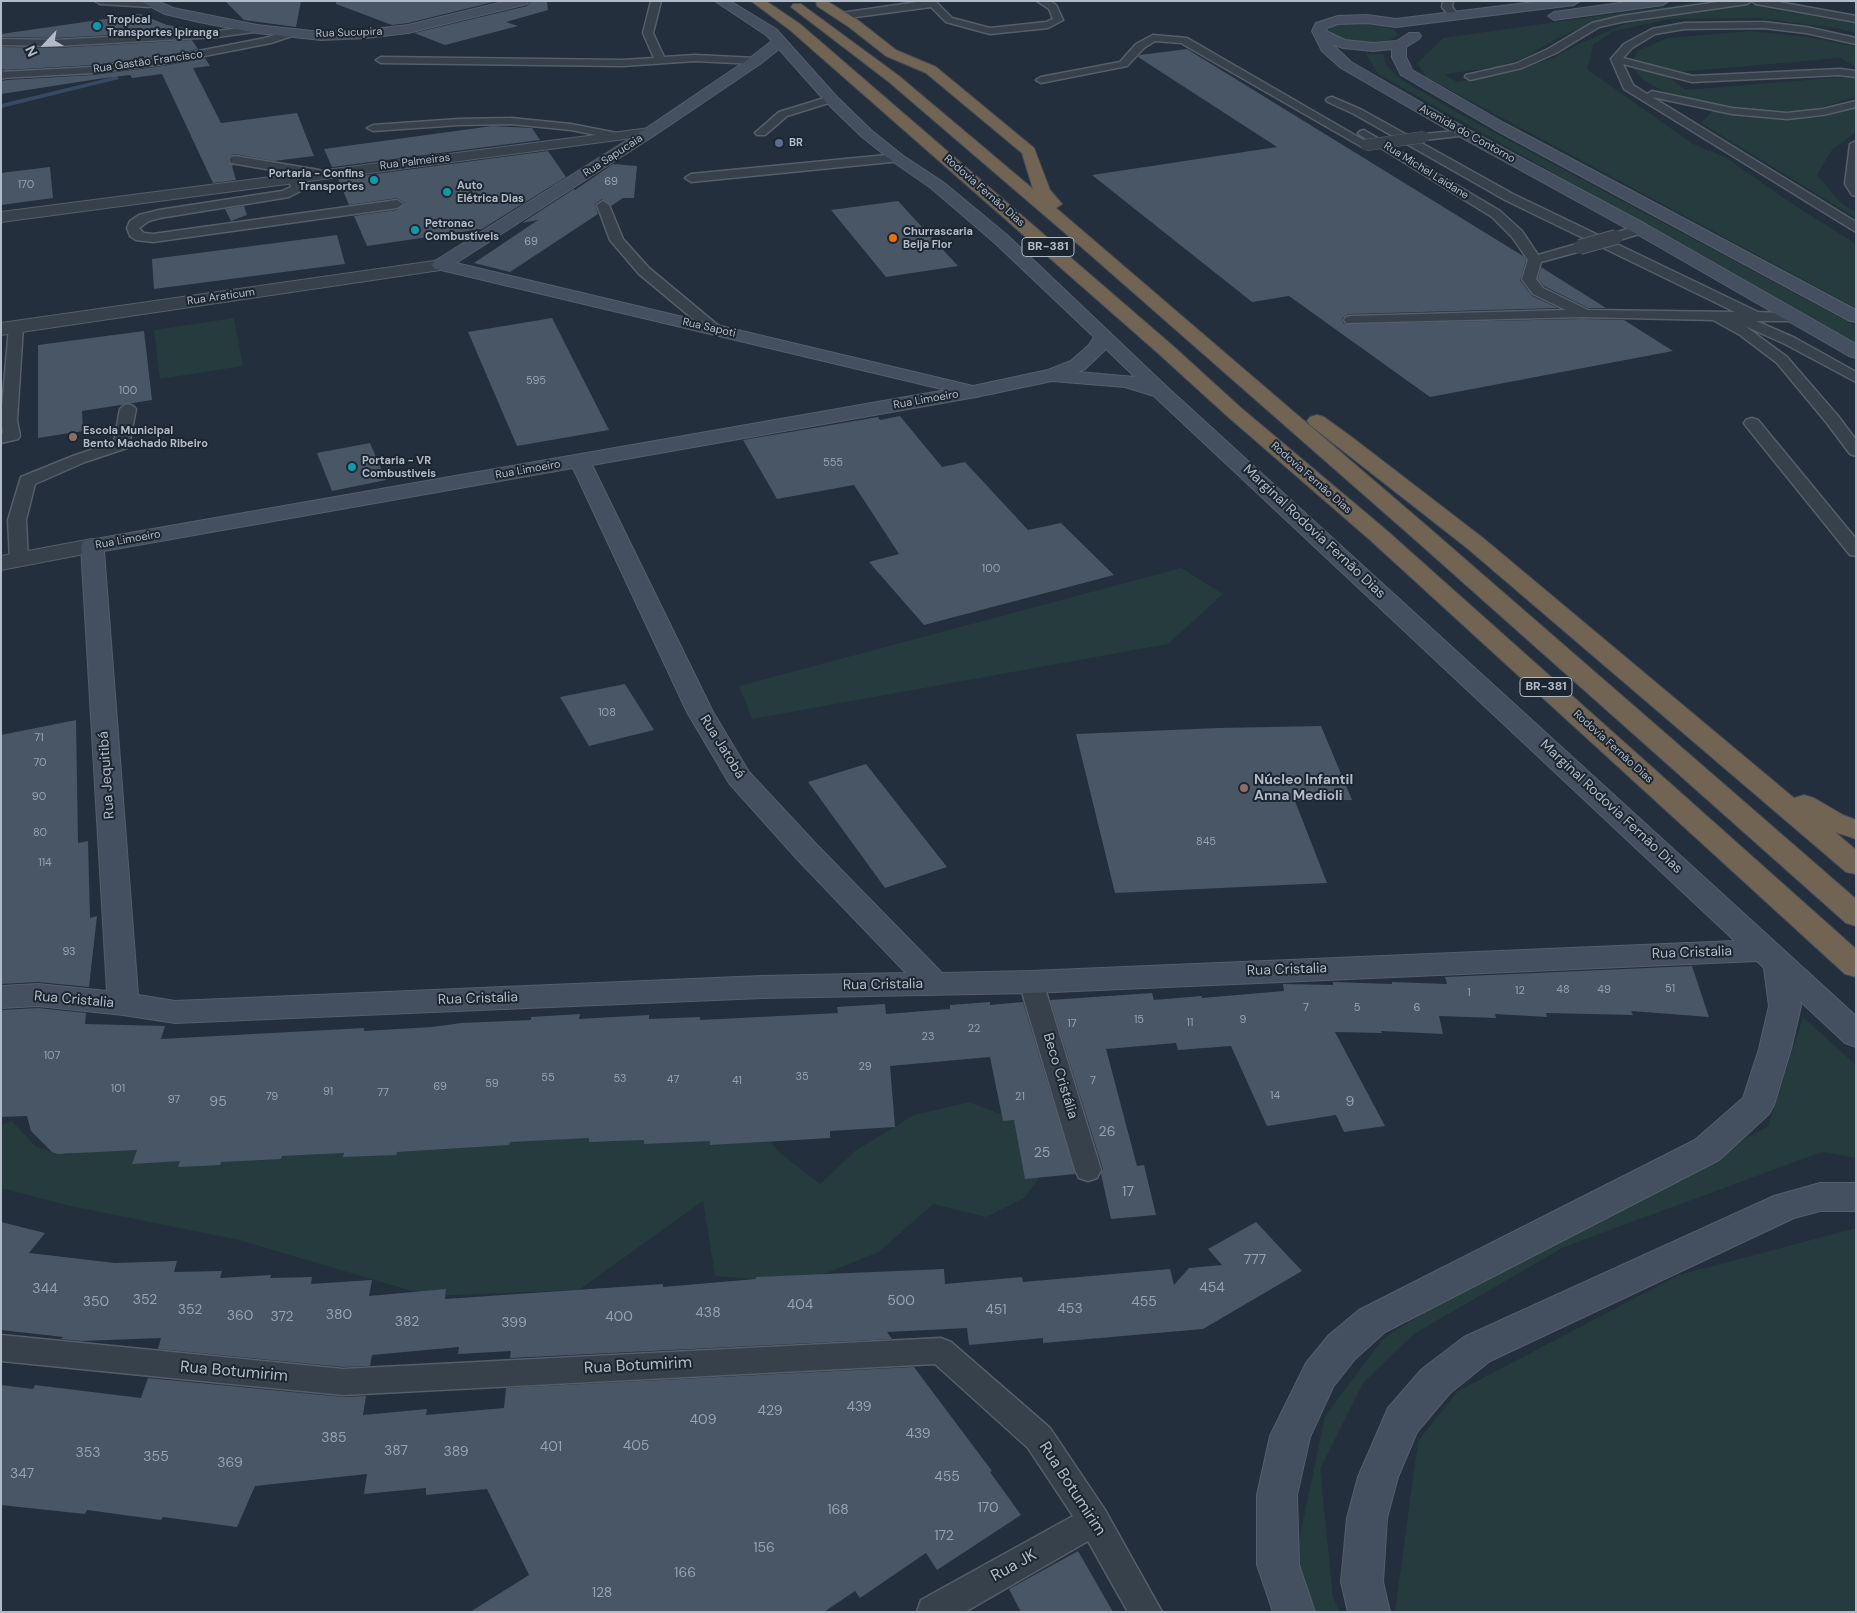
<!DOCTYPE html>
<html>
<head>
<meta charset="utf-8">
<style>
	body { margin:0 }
	#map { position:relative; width:1857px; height:1613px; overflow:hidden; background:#232f3c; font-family:"DM Sans",sans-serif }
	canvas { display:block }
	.frame { position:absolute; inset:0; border:2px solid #b2bbc8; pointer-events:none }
	.north { position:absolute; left:20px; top:20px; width:50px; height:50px; -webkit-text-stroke:4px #1c2631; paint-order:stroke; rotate:245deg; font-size:14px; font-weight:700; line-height:20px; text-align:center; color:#b2bbc8 }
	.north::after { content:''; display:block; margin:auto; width:18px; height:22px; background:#b2bbc8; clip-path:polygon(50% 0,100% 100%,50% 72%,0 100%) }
</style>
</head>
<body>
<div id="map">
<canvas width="1857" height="1613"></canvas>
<div class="frame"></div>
<div class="north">N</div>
</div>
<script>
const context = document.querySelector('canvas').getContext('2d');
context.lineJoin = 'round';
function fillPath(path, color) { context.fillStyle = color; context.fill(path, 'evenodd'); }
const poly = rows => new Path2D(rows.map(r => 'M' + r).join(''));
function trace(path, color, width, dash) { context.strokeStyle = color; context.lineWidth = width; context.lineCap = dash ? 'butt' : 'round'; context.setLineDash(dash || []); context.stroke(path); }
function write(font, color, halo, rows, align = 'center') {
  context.font = font + ' "DM Sans",sans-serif'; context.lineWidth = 4; context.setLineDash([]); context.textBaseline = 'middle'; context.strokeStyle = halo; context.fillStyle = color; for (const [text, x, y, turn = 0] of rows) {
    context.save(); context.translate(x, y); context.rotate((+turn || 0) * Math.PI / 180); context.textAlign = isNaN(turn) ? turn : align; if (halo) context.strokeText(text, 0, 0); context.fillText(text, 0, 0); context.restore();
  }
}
const green = poly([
	[1703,1,1727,1,1600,20,1560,37,1523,58,1497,67,1452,73,1445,75,1457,82,1512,72,1553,58,1579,44,1622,25,1654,18,1755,4,1769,9,1856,23,1856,33,1835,28,1759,18,1671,19,1614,31,1594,44,1587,69,1693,144,1727,158,1791,203,1856,244,1856,308,1426,77,1417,63,1443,38],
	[1345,23,1377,24,1393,29,1397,33,1397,36,1386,42,1364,43,1342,39,1329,33,1329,30,1331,27],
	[1750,31,1808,37,1856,47,1856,67,1840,58,1679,72,1633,62,1637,51,1668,38],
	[1366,54,1383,54,1387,66,1399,78,1458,113,1856,326,1856,344,1378,74],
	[1632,67,1666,74,1685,90,1856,76,1856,97,1809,111,1771,112,1719,107,1665,92,1643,80],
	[1856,107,1856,132,1832,150,1817,175,1841,203,1856,212,1856,218,1701,123,1713,110,1760,118,1819,118],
	[234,318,243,366,160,379,154,330],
	[1181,568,1223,594,1168,644,752,719,739,686],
	[1803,1017,1856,1065,1856,1158,1822,1152,1564,1247,1414,1334,1363,1383,1320,1469,1333,1597,1340,1612,1309,1612,1293,1569,1325,1416,1383,1339,1475,1279,1579,1230,1768,1126],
	[969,1102,1026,1124,1047,1168,1024,1198,986,1217,933,1204,879,1252,801,1283,715,1276,703,1201,579,1290,429,1296,239,1240,70,1206,1,1188,1,1125,12,1121,36,1147,66,1155,140,1140,760,1127,778,1151,820,1184,855,1151,914,1115],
	[1856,1228,1856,1612,1395,1612,1418,1441,1458,1391,1679,1275]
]);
const stream = poly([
	[117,76,119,79,1,108,1,104,117,76]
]);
const building = poly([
	[225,1,301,1,296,27,244,20],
	[336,1,498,1,408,23,392,25,336,4],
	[531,1,547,1,548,10,506,22,518,26,445,45,414,33,527,6],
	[140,14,167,25,184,28,186,31,56,38,1,37,1,34],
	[192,40,198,49,163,56,93,65,5,70,1,68,1,47,56,48],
	[1187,49,1523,256,1526,260,1520,280,1532,296,1558,308,1351,314,1346,315,1342,319,1344,324,1582,319,1624,320,1673,351,1430,397,1289,296,1252,302,1092,175,1277,147,1138,57,1140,55],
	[205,58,210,66,193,68,221,123,297,113,314,156,274,161,235,154,231,155,227,161,234,165,232,166,236,180,213,183,162,74,132,78,130,75,98,79,1,94,1,81,7,80,93,75,163,66],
	[492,126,532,128,540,140,332,167,324,149],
	[548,151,566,177,482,229,367,246,354,216,397,210,405,203,397,198,349,205,338,179],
	[613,164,637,166,634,198,623,198,611,206,602,199,595,204,598,214,510,272,474,263,538,220,522,223,574,189,575,190],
	[50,167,53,198,1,205,1,173],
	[898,201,958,266,886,277,831,210],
	[244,206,247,215,231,221,225,209],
	[337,235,345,264,154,289,152,259],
	[1541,267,1606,308,1588,308,1544,286,1538,279],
	[552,318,609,430,517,446,468,332],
	[144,331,152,400,82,411,83,431,38,438,38,345],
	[900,416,942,467,965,462,1028,530,1061,523,1114,575,924,625,869,562,899,554,854,485,777,499,743,440,878,417,880,420],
	[370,443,386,480,332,491,317,453],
	[625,684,654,730,589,746,560,697],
	[76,720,78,843,88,841,90,918,97,916,89,987,38,982,1,984,1,735],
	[1321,726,1352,800,1295,801,1327,883,1115,893,1076,734,1218,728],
	[866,764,947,867,885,888,808,782],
	[1692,966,1709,1017,1631,1011,1633,1015,1546,1013,1547,1017,1495,1014,1496,1018,1439,1016,1443,1034,1381,1031,1382,1033,1335,1032,1385,1126,1344,1132,1336,1115,1267,1126,1231,1046,1178,1050,1176,1043,1106,1049,1137,1166,1144,1165,1156,1215,1111,1219,1101,1174,1103,1169,1050,1000,1152,993,1154,1000,1202,996,1202,998,1284,991,1283,984,1333,985,1333,982,1392,984,1392,982,1447,984,1445,977],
	[990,1002,990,1005,1023,1002,1075,1174,1025,1179,1014,1120,1003,1121,990,1057,890,1066,895,1127,830,1131,830,1138,762,1142,710,1145,710,1141,644,1144,644,1140,589,1142,589,1138,510,1142,509,1145,397,1152,396,1155,343,1157,344,1153,282,1156,281,1159,221,1162,220,1165,178,1167,180,1161,132,1164,137,1150,58,1154,52,1152,31,1131,27,1116,1,1117,1,1010,38,1008,86,1013,85,1024,165,1026,161,1039,364,1028,364,1031,432,1027,461,1023,531,1020,531,1017,580,1014,579,1019,649,1015,649,1019,700,1017,700,1020,838,1013,837,1007,885,1004,886,1014,950,1009,950,1005],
	[1,1222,45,1233,29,1253,115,1263,177,1261,174,1272,222,1271,220,1278,271,1275,270,1278,312,1277,311,1284,372,1280,369,1296,446,1289,445,1299,663,1284,663,1287,756,1279,756,1277,944,1269,945,1284,1022,1277,1023,1282,1170,1269,1174,1285,1189,1268,1222,1265,1208,1249,1256,1222,1302,1271,1203,1329,1043,1343,1043,1338,969,1345,967,1328,887,1332,892,1339,510,1358,511,1351,458,1354,459,1347,372,1355,370,1366,343,1367,158,1349,161,1338,82,1341,61,1339,63,1337,1,1330],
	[914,1367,992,1471,990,1472,1021,1515,937,1570,926,1553,860,1598,855,1591,824,1612,470,1612,529,1575,487,1489,426,1495,426,1488,364,1494,367,1474,255,1486,237,1527,163,1517,161,1520,87,1510,85,1514,1,1505,1,1385,33,1389,35,1385,141,1398,148,1378,343,1397,366,1396,363,1415,427,1409,426,1415,504,1408,506,1388],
	[1078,1551,1113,1612,1021,1612,1009,1589]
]);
const lane = poly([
	[95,1,151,1,155,4,150,7,100,4,95,1],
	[651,1,661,1,653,33,664,57,695,55,755,58,760,61,755,64,695,61,623,66,381,63,376,60,381,57,623,60,654,58,643,33,651,1],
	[924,1,935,1,952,18,990,28,1046,22,1053,19,1049,9,1037,1,1050,1,1056,5,1063,20,1048,28,990,34,946,22,931,7,841,19,836,16,841,13,924,1],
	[1443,1,1453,1,1452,7,1459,16,1457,18,1451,18,1442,7,1443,1],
	[1725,1,1773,1,1856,16,1856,22,1756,4,1752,1,1747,4,1621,22,1599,27,1556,53,1522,68,1470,80,1465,77,1466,75,1515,64,1548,49,1592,23,1621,16,1725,1],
	[1763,22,1806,27,1856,38,1856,44,1806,33,1763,28,1684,29,1655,34,1632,48,1623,58,1692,76,1840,69,1856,71,1856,77,1840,75,1692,82,1623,64,1633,85,1647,94,1652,91,1732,108,1787,113,1823,109,1856,101,1856,107,1823,115,1787,119,1732,114,1652,97,1856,222,1856,232,1624,89,1611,59,1624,44,1652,29,1684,23,1763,22],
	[257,26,261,27,261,31,217,37,56,46,1,45,1,39,56,40,217,31,257,26],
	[291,30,295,31,295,35,271,43,163,64,93,73,1,78,2,72,93,67,163,58,265,38,291,30],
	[1153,35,1187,38,1372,145,1366,149,1362,147,1181,43,1155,41,1144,48,1127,66,1041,83,1036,80,1041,77,1120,62,1136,44,1153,35],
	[831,96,835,97,837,99,835,101,787,116,765,135,757,135,755,133,779,112,831,96],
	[1332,97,1362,110,1513,194,1758,312,1799,314,1801,317,1799,320,1794,321,1756,321,1795,338,1856,372,1856,382,1785,344,1745,326,1787,357,1838,416,1856,440,1856,456,1850,454,1826,422,1777,363,1740,335,1713,320,1582,317,1346,323,1344,320,1346,317,1351,316,1566,310,1533,294,1522,279,1528,260,1512,237,1492,217,1360,135,1358,133,1360,131,1364,130,1500,211,1522,231,1538,255,1580,243,1585,244,1587,247,1585,250,1541,262,1536,279,1543,288,1588,310,1735,312,1505,200,1354,114,1328,102,1326,100,1328,98,1332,97],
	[511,118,571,124,617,133,623,136,617,139,571,130,511,124,459,125,373,131,367,128,373,125,459,119,511,118],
	[1464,130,1468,131,1470,133,1468,135,1424,140,1418,137,1424,134,1464,130],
	[1856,141,1856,196,1852,195,1845,184,1850,144,1856,141],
	[897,154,901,155,903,158,901,161,691,182,685,178,691,174,897,154],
	[235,156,319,170,325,174,319,178,231,163,229,160,231,157,235,156],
	[293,173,297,174,304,189,289,197,160,218,149,221,139,228,144,233,153,234,397,200,403,204,397,208,153,242,136,240,130,236,127,228,130,221,139,215,159,210,282,191,291,187,287,177,293,173],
	[603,201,609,205,623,239,649,268,720,327,722,330,720,333,710,333,639,274,610,240,597,205,603,201],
	[1641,225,1646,226,1647,229,1646,232,1616,241,1609,237,1611,234,1641,225],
	[16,323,21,324,23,327,17,420,20,436,18,439,1,443,1,433,3,433,1,419,9,327,11,324,16,323],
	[128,404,133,406,136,409,129,445,127,448,85,462,35,484,26,520,28,560,25,564,19,565,13,564,10,560,8,520,21,477,73,456,114,442,120,409,123,406,128,404],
	[1752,418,1758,420,1856,539,1856,556,1850,555,1746,426,1744,423,1746,420,1752,418],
	[1031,973,1039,976,1043,982,1101,1170,1097,1178,1088,1181,1079,1178,1075,1170,1019,982,1023,976,1031,973],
	[1,1335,343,1369,941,1338,951,1342,1050,1428,1105,1510,1162,1612,1128,1612,1088,1541,965,1612,917,1612,921,1600,1073,1516,1028,1448,935,1364,343,1395,1,1361,1,1335]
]);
const street = poly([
	[1,70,8,74,6,78,1,79,1,70],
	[650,128,655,129,657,132,655,135,1,222,1,212,650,128],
	[441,260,447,261,450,265,447,269,1,335,1,323,441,260],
	[92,539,100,541,103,546,100,551,1,570,1,556,92,539]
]);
const secondary = poly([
	[140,1,157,1,173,8,257,25,321,32,366,30,408,25,507,1,529,1,527,4,408,33,366,38,321,40,257,33,199,22,165,14,140,1],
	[715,1,730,1,776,29,836,96,871,130,902,155,943,182,1007,235,1168,388,1856,1016,1856,1047,1845,1043,1800,1001,1801,1006,1791,1049,1774,1105,1769,1114,1719,1160,1385,1332,1355,1359,1333,1387,1310,1437,1297,1495,1299,1565,1315,1612,1273,1612,1257,1565,1257,1495,1270,1436,1306,1363,1329,1335,1359,1310,1695,1140,1743,1098,1759,1049,1769,1006,1764,968,1757,961,1031,993,762,998,175,1023,123,1015,38,1006,1,1008,1,986,38,984,107,991,81,546,84,541,946,390,441,270,435,269,432,265,435,261,645,129,750,58,772,41,766,35,715,1],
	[779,49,826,102,861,136,892,161,931,188,995,243,1094,337,1089,345,1071,361,1048,370,973,386,456,263,655,135,760,64,779,49],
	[1106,349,1135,377,1078,372,1085,369,1106,349],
	[1052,381,1125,387,1154,396,1735,941,1031,971,942,973,817,845,749,772,713,712,592,465,976,397,1052,381],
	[573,468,687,712,729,783,797,859,906,973,762,976,175,1001,138,995,104,551,573,468],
	[1542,1,1580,1,1574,5,1396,27,1367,23,1338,24,1327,28,1326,31,1345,40,1373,43,1397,41,1409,33,1419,33,1421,36,1419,39,1406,47,1406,57,1412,70,1504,123,1856,310,1856,322,1850,321,1494,129,1401,75,1392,57,1392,49,1373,51,1343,48,1332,44,1351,62,1469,130,1647,225,1856,344,1856,358,1849,356,1635,233,1459,136,1341,68,1322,51,1312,31,1316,23,1338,16,1367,15,1396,19,1542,1],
	[1634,1,1669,1,1663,5,1554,20,1548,16,1554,12,1634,1],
	[1820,1183,1856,1183,1856,1211,1820,1211,1794,1218,1490,1361,1450,1393,1417,1432,1398,1477,1387,1518,1383,1582,1390,1612,1348,1612,1341,1582,1347,1518,1358,1477,1388,1408,1422,1369,1464,1337,1774,1196,1820,1183]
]);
const highway = poly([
	[751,1,766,1,800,24,1173,346,1240,407,1385,529,1856,949,1856,977,1845,974,1369,539,1226,415,1159,354,790,30,751,1],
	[816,1,827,1,859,21,896,50,936,67,1034,148,1050,190,1062,204,1056,208,1428,527,1856,899,1856,926,1846,923,1412,537,1086,251,889,82,791,7,793,4,801,4,899,76,1033,189,1022,153,926,73,886,56,849,27,817,6,816,1],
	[1317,415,1324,417,1353,438,1483,538,1794,798,1804,795,1814,798,1843,815,1856,820,1856,839,1835,832,1856,850,1856,874,1846,872,1467,548,1310,425,1307,421,1310,417,1317,415]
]);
const laneBridgeFar1 = poly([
	[1366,145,1424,137]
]);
const laneBridge = poly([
	[1580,247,1616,237]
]);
const markers = [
	[97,26,5,"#0f9aa8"],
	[779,143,5,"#5c6f8a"],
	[374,180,5,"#0f9aa8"],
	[447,192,5,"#0f9aa8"],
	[415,230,5,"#0f9aa8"],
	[893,238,5,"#e8710a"],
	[73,437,5,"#8d6e63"],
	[352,467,5,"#0f9aa8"],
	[1244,788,5,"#8d6e63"]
];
const farPoinames = [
	["Tropical",107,20],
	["Transportes Ipiranga",107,33],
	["BR",789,143],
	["Portaria - Confins",364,174,"right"],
	["Transportes",364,187,"right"],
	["Auto",457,186],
	["Elétrica Dias",457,199],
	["Petronac",425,224],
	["Combustíveis",425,237],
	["Churrascaria",903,232],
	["Beija Flor",903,245],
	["Escola Municipal",83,431],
	["Bento Machado Ribeiro",83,444],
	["Portaria - VR",362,461],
	["Combustiveis",362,474]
];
const farStreetnames = [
	["Rua Sucupira",349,33,-2],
	["Rua Gastão Francisco",148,62,-8],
	["Avenida do Contorno",1467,134,29],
	["Rua Sapucaia",613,156,-33],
	["Rua Palmeiras",415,162,-7],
	["Rua Michel Laidane",1426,171,32],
	["Rodovia Fernão Dias",984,191,41],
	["Rua Araticum",221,297,-8],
	["Rua Sapoti",709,328,13],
	["Rua Limoeiro",926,400,-10],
	["Rua Limoeiro",528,470,-10],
	["Rodovia Fernão Dias",1311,478,41],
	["Rua Limoeiro",128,540,-10],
	["Rodovia Fernão Dias",1613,747,42]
];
const numberNames = [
	["69",611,182],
	["170",26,185],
	["69",531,242],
	["595",536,381],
	["100",128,391],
	["555",833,463],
	["100",991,569],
	["108",607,713],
	["71",39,738],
	["70",40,763],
	["90",39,797],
	["80",40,833],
	["845",1206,842],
	["114",45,863],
	["93",69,952],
	["51",1670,989],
	["48",1563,990],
	["49",1604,990],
	["12",1520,991],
	["1",1469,993],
	["7",1306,1008],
	["5",1357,1008],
	["6",1417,1008],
	["15",1139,1020],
	["9",1243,1020],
	["11",1190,1023],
	["17",1072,1024],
	["22",974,1029],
	["23",928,1037],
	["107",52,1056],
	["29",865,1067],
	["35",802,1077],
	["55",548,1078],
	["53",620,1079],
	["47",673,1080],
	["41",737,1081],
	["7",1093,1081],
	["59",492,1084],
	["69",440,1087],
	["101",118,1089],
	["91",328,1092],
	["77",383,1093],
	["14",1275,1096],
	["79",272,1097],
	["21",1020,1097],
	["97",174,1100]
];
const shields = [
	[1048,247,52],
	[1546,687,52]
];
const shieldNames = [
	["BR-381",1048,247],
	["BR-381",1546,687]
];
const streetNames = [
	["Marginal Rodovia Fernão Dias",1314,532,43],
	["Rua Jatobá",722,747,58],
	["Rua Jequitibá",107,775,-94],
	["Marginal Rodovia Fernão Dias",1611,807,43],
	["Rua Cristalia",1692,953,-2],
	["Rua Cristalia",1287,970,-2],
	["Rua Cristalia",883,985,-1],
	["Rua Cristalia",478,999,-2],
	["Rua Cristalia",74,1000,5],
	["Beco Cristália",1060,1076,73]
];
const poiNames = [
	["Núcleo Infantil",1254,780],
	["Anna Medioli",1254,796]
];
const nearNumbernames = [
	["95",218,1102],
	["9",1350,1102],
	["26",1107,1132],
	["25",1042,1153],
	["17",1128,1192],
	["777",1255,1260],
	["454",1212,1288],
	["344",45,1289],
	["352",145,1300],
	["500",901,1301],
	["350",96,1302],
	["455",1144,1302],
	["404",800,1305],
	["453",1070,1309],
	["352",190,1310],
	["451",996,1310],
	["438",708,1313],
	["380",339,1315],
	["360",240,1316],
	["372",282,1317],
	["400",619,1317],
	["382",407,1322],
	["399",514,1323],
	["439",859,1407],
	["429",770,1411],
	["409",703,1420],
	["439",918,1434],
	["385",334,1438],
	["405",636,1446],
	["401",551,1447],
	["387",396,1451],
	["389",456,1452],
	["353",88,1453],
	["355",156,1457],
	["369",230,1463],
	["347",22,1474],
	["455",947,1477],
	["170",988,1508],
	["168",838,1510],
	["172",944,1536],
	["156",764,1548],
	["166",685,1573],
	["128",602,1593]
];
const nearStreetnames = [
	["Rua Botumirim",638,1366,-3],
	["Rua Botumirim",234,1372,5],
	["Rua Botumirim",1072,1489,57],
	["Rua JK",1014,1566,-29]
];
fillPath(green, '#253b3d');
fillPath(stream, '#364b63');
fillPath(building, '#495665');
trace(lane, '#555e6a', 3);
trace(street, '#555e6a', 2);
trace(secondary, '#555e6a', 2);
trace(highway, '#424b57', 2);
fillPath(lane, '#36414c');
fillPath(street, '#36414c');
fillPath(secondary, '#44505f');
fillPath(highway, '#726453');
trace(laneBridgeFar1, '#555e6a', 12, []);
trace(laneBridge, '#555e6a', 16, []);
trace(laneBridgeFar1, '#36414c', 11);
trace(laneBridge, '#36414c', 14);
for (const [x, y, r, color] of markers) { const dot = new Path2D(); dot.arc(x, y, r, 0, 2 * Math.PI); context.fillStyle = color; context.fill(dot); trace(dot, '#1c2631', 2); }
write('bold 11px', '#b2bbc8', '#1c2631', farPoinames, 'left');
write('11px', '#b2bbc8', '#1c2631', farStreetnames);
write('11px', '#98a2af', null, numberNames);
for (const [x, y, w] of shields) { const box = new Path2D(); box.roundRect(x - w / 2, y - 9.5, w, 19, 4); context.fillStyle = '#1c2631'; context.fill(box); trace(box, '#b2bbc8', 1); }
write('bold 12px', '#b2bbc8', null, shieldNames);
write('14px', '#b2bbc8', '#1c2631', streetNames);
write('bold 14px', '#b2bbc8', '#1c2631', poiNames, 'left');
write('14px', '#98a2af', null, nearNumbernames);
write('16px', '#b2bbc8', '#1c2631', nearStreetnames);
</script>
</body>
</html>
